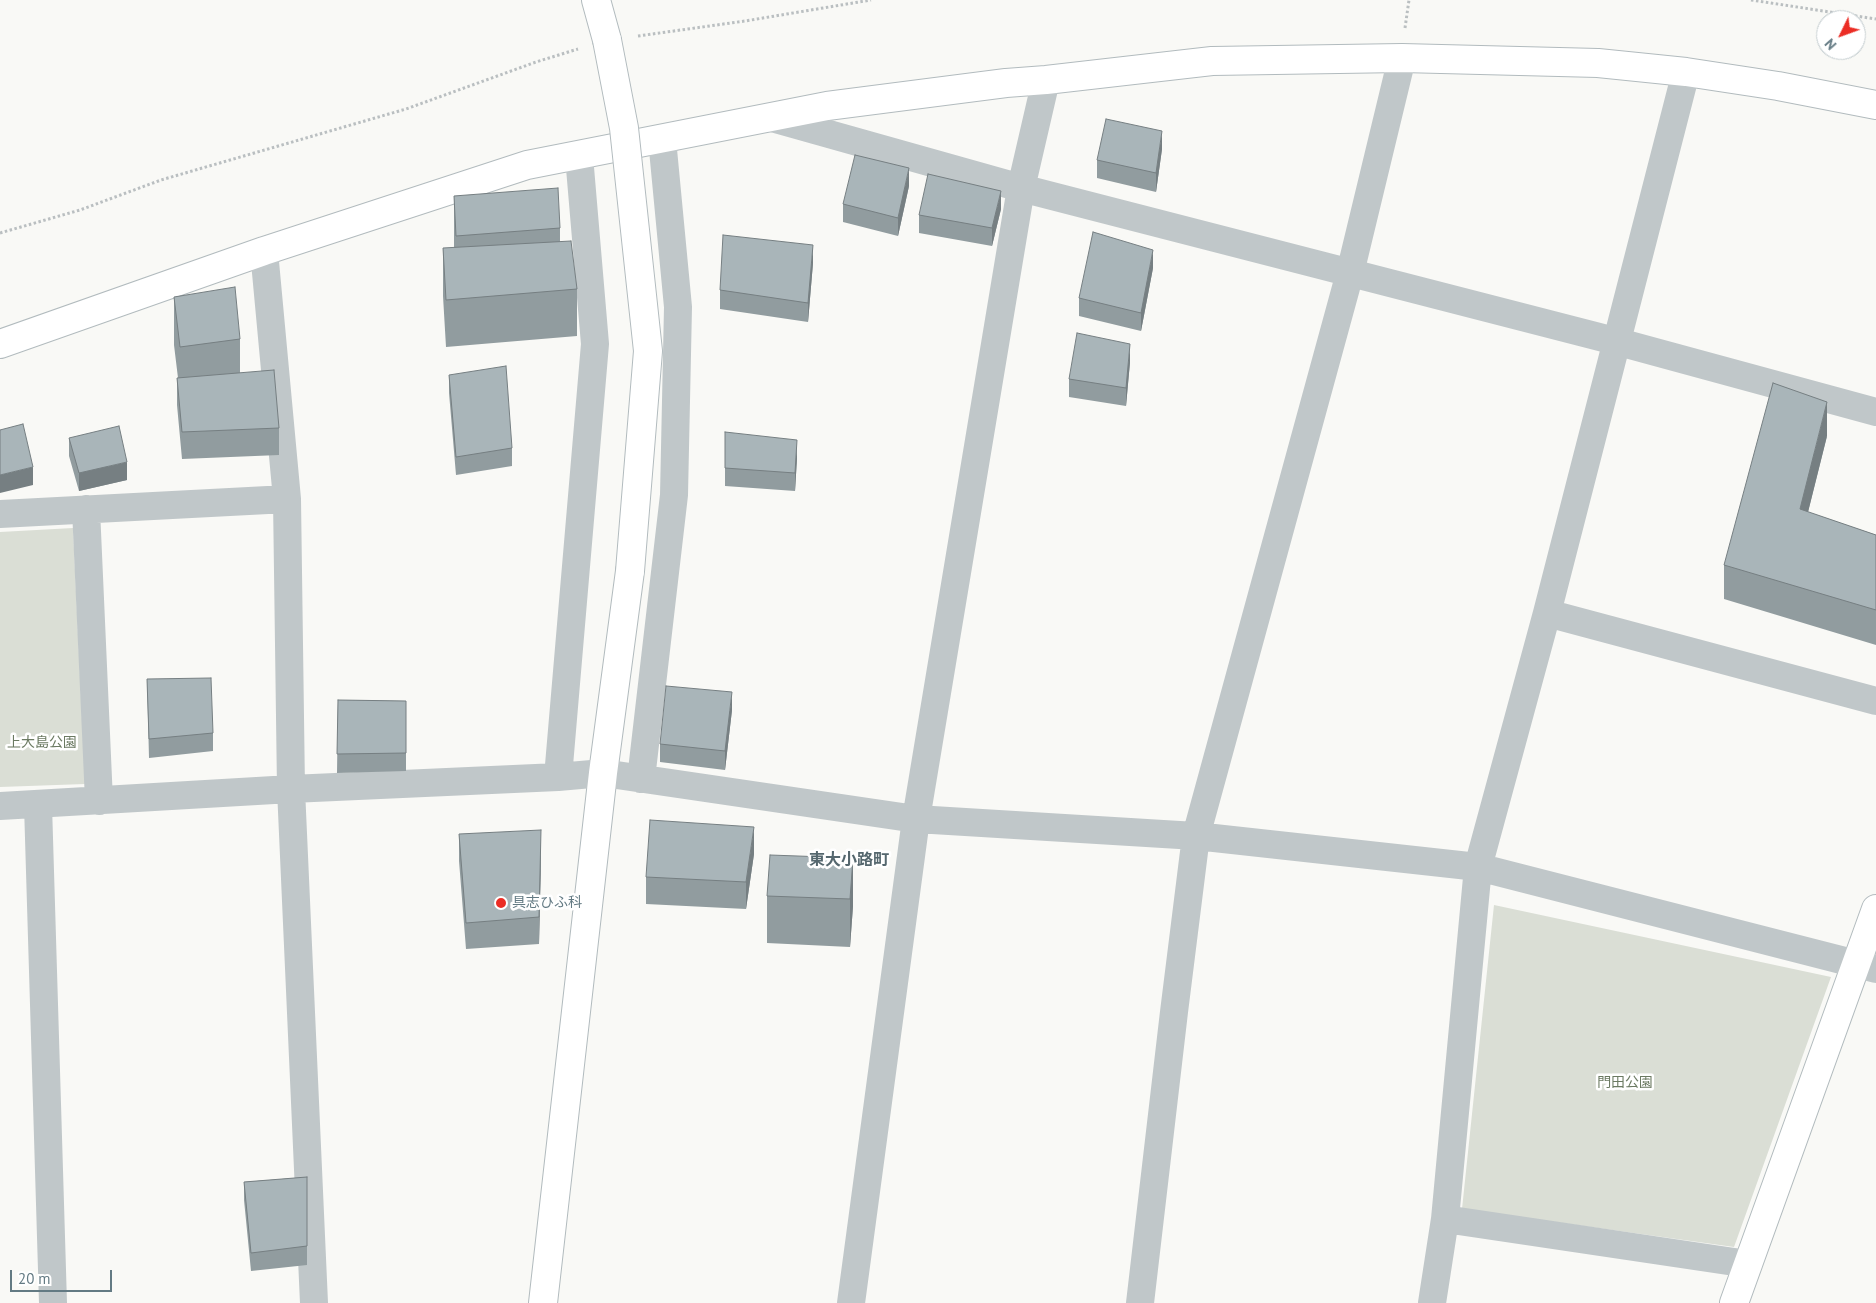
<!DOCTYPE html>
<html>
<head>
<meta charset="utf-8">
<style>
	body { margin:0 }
	#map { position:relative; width:1876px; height:1303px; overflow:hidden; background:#f9f9f6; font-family:"PT Sans",sans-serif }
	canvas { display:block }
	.north { position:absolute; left:1816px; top:10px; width:50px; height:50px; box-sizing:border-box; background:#fff; border:1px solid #c1cacd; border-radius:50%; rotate:228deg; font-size:14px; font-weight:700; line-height:20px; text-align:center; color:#637a83 }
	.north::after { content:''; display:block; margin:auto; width:18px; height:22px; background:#eb2d25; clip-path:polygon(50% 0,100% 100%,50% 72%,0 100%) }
	.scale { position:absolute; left:10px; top:1270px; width:102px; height:22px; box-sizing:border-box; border:2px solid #637a83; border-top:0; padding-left:6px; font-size:15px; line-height:18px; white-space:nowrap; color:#637a83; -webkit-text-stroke:4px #fff; paint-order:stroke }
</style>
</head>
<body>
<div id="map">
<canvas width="1876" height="1303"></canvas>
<div class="north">N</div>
<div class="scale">20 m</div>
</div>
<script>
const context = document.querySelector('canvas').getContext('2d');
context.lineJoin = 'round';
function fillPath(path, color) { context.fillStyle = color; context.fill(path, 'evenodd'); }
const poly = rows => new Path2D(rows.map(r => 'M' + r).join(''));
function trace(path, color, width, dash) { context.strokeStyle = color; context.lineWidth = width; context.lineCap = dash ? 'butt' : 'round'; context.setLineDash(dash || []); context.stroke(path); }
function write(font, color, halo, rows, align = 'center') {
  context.font = font + ' "PT Sans","Noto Sans JP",sans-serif'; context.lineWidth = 5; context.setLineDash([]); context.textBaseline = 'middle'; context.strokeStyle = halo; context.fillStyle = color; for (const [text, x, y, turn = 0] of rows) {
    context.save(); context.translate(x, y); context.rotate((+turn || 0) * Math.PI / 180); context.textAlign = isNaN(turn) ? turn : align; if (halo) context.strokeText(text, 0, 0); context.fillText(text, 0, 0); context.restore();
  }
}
const green = poly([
	[73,528,85,784,0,787,0,532],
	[1494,905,1831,977,1734,1247,1462,1209]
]);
const path = poly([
	[1751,0,1876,19],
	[1405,28,1409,0],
	[638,36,745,21,871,0],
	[0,233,80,210,161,180,406,109,536,62,578,49]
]);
const street = poly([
	[772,118,1021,188,1615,341,1876,412],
	[264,251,287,499,291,789,314,1303],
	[86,509,99,801],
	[0,514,287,499],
	[1547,613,1876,701],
	[558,777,595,344,579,156],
	[641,779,674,495,678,307,662,139],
	[38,805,53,1303],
	[0,806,291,789,558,777,603,773,916,819,1196,836,1478,867,1876,969],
	[1445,1219,1748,1264],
	[851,1303,916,819,1021,188,1046,80],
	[1140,1303,1174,1012,1196,836,1350,273,1402,58],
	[1432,1303,1445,1219,1478,867,1547,613,1686,72]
]);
const secondary = poly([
	[596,0,607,40],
	[0,344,264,251,527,165,827,106,1006,83,1046,80,1212,61,1402,58,1598,63,1686,72,1778,86,1876,105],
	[543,1303,603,773,630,571],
	[1734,1303,1876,909]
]);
const secondaryBridge = poly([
	[607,40,624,128,648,351,630,571]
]);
const wall = poly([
	[1162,149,1156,192,1097,178,1097,160],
	[909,186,898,236,843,222,843,204],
	[454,196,560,228,560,242,577,289,577,336,446,347,443,296,443,248,454,248],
	[1001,209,992,246,919,233,919,215],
	[813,263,808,322,720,309,720,290],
	[1153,268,1141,331,1079,316,1079,298],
	[174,297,240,339,240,373,279,428,279,455,182,459,177,405,177,378,178,378,174,345],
	[1130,362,1126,406,1069,397,1069,379],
	[449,375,512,448,512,466,456,475,449,393],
	[725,432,797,458,795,491,725,486],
	[1827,436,1808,512,1876,535,1876,645,1724,599,1724,565],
	[69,438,127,480,79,491,69,456],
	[147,679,213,733,213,751,149,758],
	[338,700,406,701,406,771,337,773],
	[732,710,725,770,660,762,660,744],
	[459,834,541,856,539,944,466,949,459,861],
	[754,854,746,909,646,904,646,877],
	[853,858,853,906,850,947,767,943,767,896],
	[307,1177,307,1265,251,1271,244,1200,244,1182]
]);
const shadedWall = poly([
	[1162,131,1162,149,1156,192,1156,173],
	[909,168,909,186,898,236,898,218],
	[1001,191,1001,209,992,246,992,228],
	[813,245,813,263,808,322,808,303],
	[1153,250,1153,268,1141,331,1141,313],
	[1130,344,1130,362,1126,406,1126,388],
	[1827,402,1827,436,1800,544,1800,509],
	[797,440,797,458,795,491,795,473],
	[127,462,127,480,79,491,79,473],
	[33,467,33,485,0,493,0,475],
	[732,692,732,710,725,770,725,751],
	[754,827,754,854,746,909,746,882],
	[541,830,541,856,539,944,539,917],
	[853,858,853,906,850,947,850,899]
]);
const building = poly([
	[1106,119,1162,131,1156,173,1097,160,1106,119],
	[855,155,909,168,898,218,843,204,855,155],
	[928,174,1001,191,992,228,919,215,928,174],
	[558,188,560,228,456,236,454,196,558,188],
	[1093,232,1153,250,1141,313,1079,298,1093,232],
	[723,235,813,245,808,303,720,290,723,235],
	[571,241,577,289,446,300,443,248,571,241],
	[235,287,240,339,180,347,174,297,235,287],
	[1077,333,1130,344,1126,388,1069,379,1077,333],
	[506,366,512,448,456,457,449,375,506,366],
	[274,370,279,428,182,432,177,378,274,370],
	[1773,383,1827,402,1800,509,1876,535,1876,610,1724,565,1773,383],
	[23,424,33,467,0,475,0,430,23,424],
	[119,426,127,462,79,473,69,438,119,426],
	[725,432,797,440,795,473,725,468,725,432],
	[211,678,213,733,149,739,147,679,211,678],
	[666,686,732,692,725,751,660,744,666,686],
	[338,700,406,701,406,753,337,754,338,700],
	[650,820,754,827,746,882,646,877,650,820],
	[541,830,539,917,466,923,459,834,541,830],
	[770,855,853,858,850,899,767,896,770,855],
	[307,1177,307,1246,251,1253,244,1182,307,1177]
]);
const markers = [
	[501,903,6,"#eb2d25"]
];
const parkNames = [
	["上大島公園",42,743],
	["門田公園",1625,1083]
];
const poiNames = [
	["具志ひふ科",512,903]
];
const quarterNames = [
	["東大小路町",849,860]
];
fillPath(green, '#daded5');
trace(secondary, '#b2bbbe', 30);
trace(path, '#babfc1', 3, [2.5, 2.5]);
trace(street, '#c0c7c9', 28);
trace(secondary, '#fff', 28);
trace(secondaryBridge, '#b2bbbe', 30, []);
trace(secondaryBridge, '#fff', 28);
fillPath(wall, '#919c9f');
fillPath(shadedWall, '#767f82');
fillPath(building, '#a9b5b9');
trace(building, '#767f82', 1);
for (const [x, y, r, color] of markers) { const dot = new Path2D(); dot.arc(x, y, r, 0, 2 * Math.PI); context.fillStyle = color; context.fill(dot); trace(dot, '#fff', 2); }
write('14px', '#6b7a62', '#fff', parkNames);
write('14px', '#637a83', '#fff', poiNames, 'left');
write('bold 16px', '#55676e', '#fff', quarterNames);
</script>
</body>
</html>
